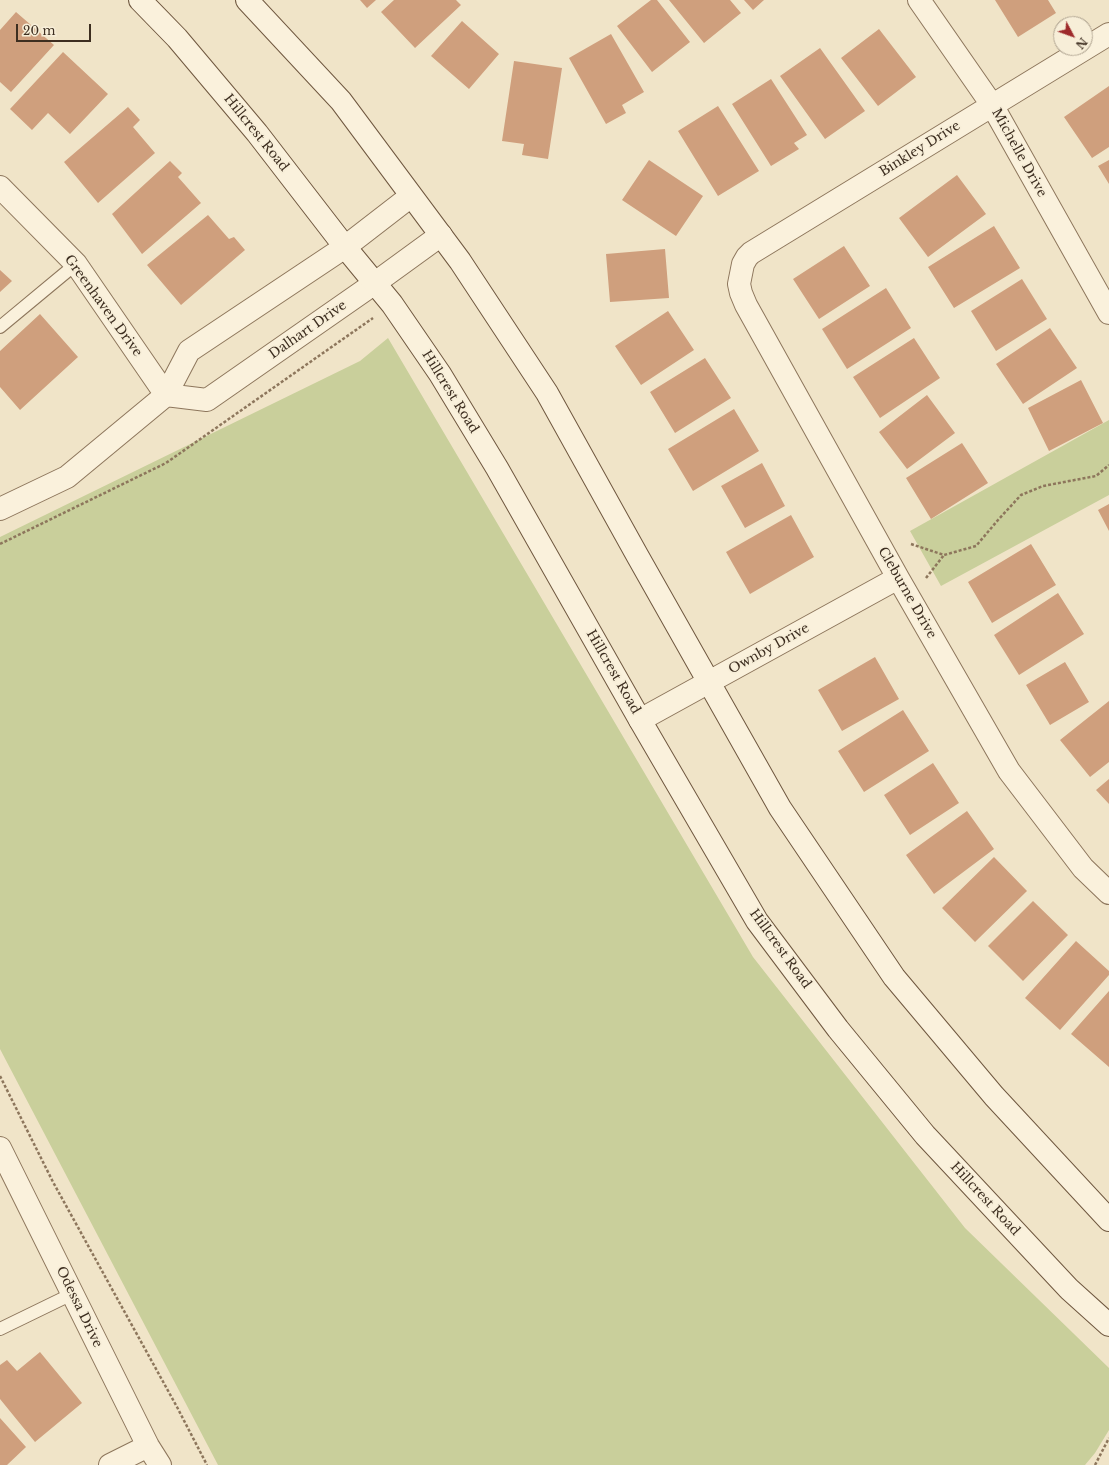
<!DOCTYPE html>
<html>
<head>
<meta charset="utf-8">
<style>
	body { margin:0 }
	#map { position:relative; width:1109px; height:1465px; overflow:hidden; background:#f0e4c8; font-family:"Libre Baskerville",serif }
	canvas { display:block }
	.north { position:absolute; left:1053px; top:16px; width:40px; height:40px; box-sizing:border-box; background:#f7eed8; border:1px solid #ada18e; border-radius:50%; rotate:131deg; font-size:11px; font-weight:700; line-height:16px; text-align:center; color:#3d2e20 }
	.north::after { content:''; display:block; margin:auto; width:14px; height:18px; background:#9e2a2b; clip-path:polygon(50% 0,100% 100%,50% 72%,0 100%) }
	.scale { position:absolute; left:16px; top:24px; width:75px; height:18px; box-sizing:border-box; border:2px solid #3d2e20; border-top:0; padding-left:5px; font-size:12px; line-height:14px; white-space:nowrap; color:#3d2e20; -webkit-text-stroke:3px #f7eed8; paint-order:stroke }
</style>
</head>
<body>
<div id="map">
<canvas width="1109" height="1465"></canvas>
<div class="north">N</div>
<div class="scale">20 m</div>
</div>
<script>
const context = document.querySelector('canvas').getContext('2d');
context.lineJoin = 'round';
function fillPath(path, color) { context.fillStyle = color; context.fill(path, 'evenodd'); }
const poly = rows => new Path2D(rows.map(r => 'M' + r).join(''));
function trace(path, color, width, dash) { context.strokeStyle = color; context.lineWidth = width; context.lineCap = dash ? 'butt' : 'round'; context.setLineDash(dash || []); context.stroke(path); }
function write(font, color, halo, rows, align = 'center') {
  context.font = font + ' "Libre Baskerville",serif'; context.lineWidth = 3.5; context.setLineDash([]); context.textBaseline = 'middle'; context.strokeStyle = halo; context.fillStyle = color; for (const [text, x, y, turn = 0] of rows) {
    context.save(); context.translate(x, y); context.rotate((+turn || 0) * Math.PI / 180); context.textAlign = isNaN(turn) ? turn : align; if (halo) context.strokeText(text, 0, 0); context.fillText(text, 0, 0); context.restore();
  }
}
const green = poly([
	[388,338,753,957,965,1228,1109,1368,1109,1430,1095,1453,1085,1465,218,1465,0,1049,0,537,360,361],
	[1109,420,1109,495,941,586,910,531]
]);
const building = poly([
	[360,0,376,0,367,8],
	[394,0,456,0,461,5,415,48,381,12],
	[651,0,657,0,690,42,652,72,617,26],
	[669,0,730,0,741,13,704,43],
	[744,0,764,0,753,10],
	[995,0,1048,0,1056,13,1018,37],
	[16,12,54,45,11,92,0,82,0,30],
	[462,21,499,54,469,89,431,56],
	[879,29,916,77,878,106,841,58],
	[611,34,644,92,622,105,626,113,606,124,569,58],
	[820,48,865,111,825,139,780,76],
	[63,52,108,94,70,134,48,113,32,130,10,109],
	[514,61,562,68,548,159,522,155,524,144,502,141],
	[771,79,807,135,794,143,799,149,771,166,732,104],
	[1109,86,1109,147,1092,158,1064,117],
	[718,106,759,171,718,196,678,131],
	[128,107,140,120,133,127,155,153,98,203,64,162],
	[649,160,703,196,676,236,622,200],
	[1109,160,1109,184,1098,166],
	[170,161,182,173,178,177,201,203,142,254,112,214],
	[957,175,986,214,928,257,899,218],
	[208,215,229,239,234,237,245,250,181,305,147,265],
	[994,226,1020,268,954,308,928,267],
	[844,246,870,286,819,319,793,279],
	[665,249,669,298,610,302,606,254],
	[0,270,12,281,0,292],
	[1022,279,1047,319,996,351,971,311],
	[886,288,911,328,847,369,822,329],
	[668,311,694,350,641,385,615,346],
	[40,314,78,357,20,410,0,387,0,351],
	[1050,328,1077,368,1023,404,996,364],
	[914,338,940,378,880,418,853,377],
	[705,358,731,398,675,433,650,392],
	[1081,380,1103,423,1049,451,1028,408],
	[927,395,955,433,907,469,879,432],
	[734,409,759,451,693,491,668,449],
	[962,443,988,483,931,519,906,478],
	[762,463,785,506,745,528,721,486],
	[1109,504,1109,531,1098,510],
	[791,515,814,557,750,594,726,552],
	[1031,544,1056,585,992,623,968,582],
	[1058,593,1084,634,1019,675,994,635],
	[875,657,899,699,842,731,818,690],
	[1065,662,1089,702,1050,725,1026,685],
	[1109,701,1109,762,1090,777,1060,740],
	[903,710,929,751,864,792,838,751],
	[933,763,959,803,910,835,884,795],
	[1109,779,1109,804,1096,790],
	[967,811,994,849,934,894,906,855],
	[994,857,1027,891,975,942,942,908],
	[1033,901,1068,935,1023,981,988,946],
	[1076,941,1109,971,1109,975,1060,1030,1025,998],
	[1109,991,1109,1067,1071,1034],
	[40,1352,82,1403,35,1442,0,1399,0,1365,7,1360,17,1371],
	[0,1418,26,1447,7,1465,0,1465]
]);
const path = poly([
	[0,544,166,463,373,318],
	[911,544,944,555,976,546,998,520,1021,495,1043,486,1096,476,1109,465],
	[926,578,944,555],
	[0,1076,53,1182,177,1407,207,1465],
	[1095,1465,1109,1438]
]);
const service = poly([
	[0,327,76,264],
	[0,1329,72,1294]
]);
const minor = poly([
	[919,0,992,105,1109,313],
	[1109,34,751,253,747,257,743,264,739,284,741,293,746,305,898,578,1009,771,1083,868,1109,893],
	[0,187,76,264,166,395],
	[166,395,207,400,375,283,441,235],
	[0,509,67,477,166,395,189,351,345,247,411,196],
	[640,720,898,578],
	[0,1148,148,1446,160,1465],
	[110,1465,148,1446]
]);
const secondary = poly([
	[140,0,177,38,257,133,345,247,392,304,440,374,497,468,640,720,757,921,838,1029,925,1135,1069,1289,1109,1325],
	[247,0,341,101,460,261,547,393,637,555,780,808,894,977,994,1096,1109,1220]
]);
const streetNames = [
	["Hillcrest Road",256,133,51],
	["Binkley Drive",920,149,-32],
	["Michelle Drive",1019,153,61],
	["Greenhaven Drive",103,306,54],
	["Dalhart Drive",308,330,-35],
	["Hillcrest Road",450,392,58],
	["Cleburne Drive",907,593,60],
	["Ownby Drive",769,649,-29],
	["Hillcrest Road",613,672,60],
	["Hillcrest Road",780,949,54],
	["Hillcrest Road",985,1199,47],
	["Odessa Drive",79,1307,64]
];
fillPath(green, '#c9cf9b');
fillPath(building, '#cf9f7d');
trace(service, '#8d765c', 14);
trace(minor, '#8d765c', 24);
trace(secondary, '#6f573f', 24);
trace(path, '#8d765c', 2.5, [3, 2]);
trace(service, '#faf1dc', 12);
trace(minor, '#faf1dc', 22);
trace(secondary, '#faf1dc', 22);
write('13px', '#3d2e20', '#f7eed8', streetNames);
</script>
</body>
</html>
